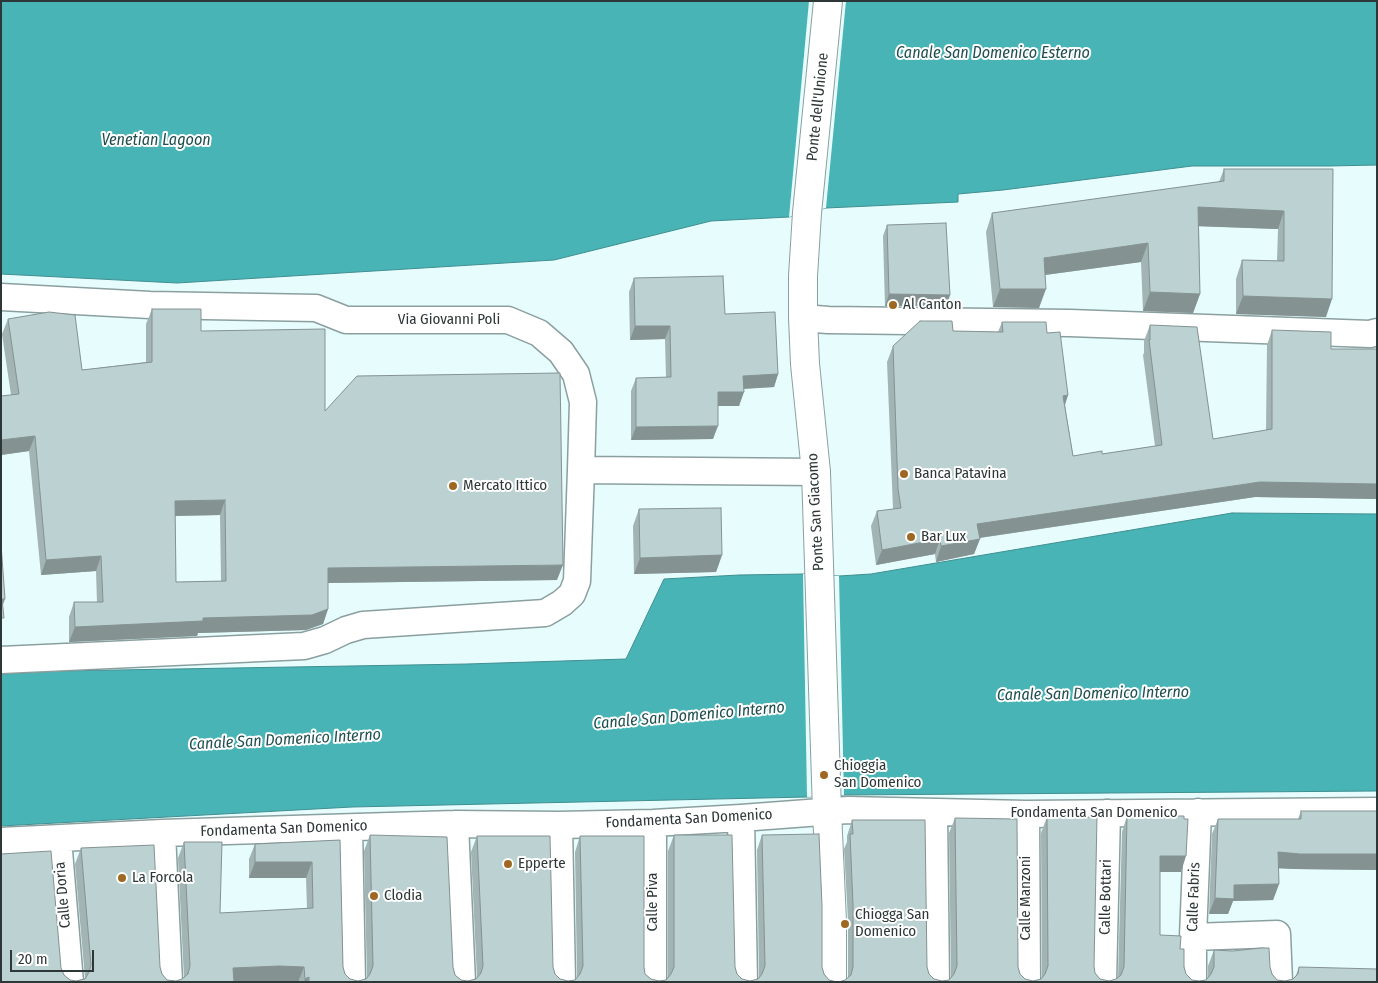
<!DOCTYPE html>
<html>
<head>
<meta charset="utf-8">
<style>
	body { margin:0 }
	#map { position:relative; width:1378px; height:983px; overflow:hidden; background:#e6fcfd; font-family:"Fira Sans Condensed",sans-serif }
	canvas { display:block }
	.frame { position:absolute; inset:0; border:2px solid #2e3737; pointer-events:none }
	.scale { position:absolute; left:10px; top:950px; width:84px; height:22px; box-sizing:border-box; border:2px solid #2e3737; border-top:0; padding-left:6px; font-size:15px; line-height:18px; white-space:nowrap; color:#2e3737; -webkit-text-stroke:4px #fff; paint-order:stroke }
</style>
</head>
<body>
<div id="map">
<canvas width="1378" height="983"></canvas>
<div class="frame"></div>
<div class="scale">20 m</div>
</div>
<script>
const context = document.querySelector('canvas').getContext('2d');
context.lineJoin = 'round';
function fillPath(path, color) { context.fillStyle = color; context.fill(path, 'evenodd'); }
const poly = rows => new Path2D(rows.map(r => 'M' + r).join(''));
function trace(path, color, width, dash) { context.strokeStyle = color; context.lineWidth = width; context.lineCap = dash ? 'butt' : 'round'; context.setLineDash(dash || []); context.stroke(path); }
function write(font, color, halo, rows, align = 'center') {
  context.font = font + ' "Fira Sans Condensed",sans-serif'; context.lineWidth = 4; context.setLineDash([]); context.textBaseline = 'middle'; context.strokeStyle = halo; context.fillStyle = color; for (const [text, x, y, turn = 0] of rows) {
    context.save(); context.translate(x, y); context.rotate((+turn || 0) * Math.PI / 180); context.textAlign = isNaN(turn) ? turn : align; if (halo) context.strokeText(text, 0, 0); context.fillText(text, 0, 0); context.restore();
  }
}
const water = poly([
	[1,1,1377,1,1377,165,1329,166,1192,166,1003,190,958,194,958,202,826,208,789,217,711,221,554,260,177,283,1,274,1,1],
	[1232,513,1377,514,1377,791,844,795,807,797,352,807,1,826,1,674,59,671,467,664,626,659,664,579,739,575,803,574,839,576,871,574,1232,513]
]);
const pier = poly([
	[809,1,846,1,826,208,789,217],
	[803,574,839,576,844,795,807,797]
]);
const street = poly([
	[1,297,150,305,316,308,346,320,508,320,539,333,561,352,576,374,583,402,581,470,816,472],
	[803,318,828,320,1070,323,1370,334,1377,332],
	[1,660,304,646,325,640,346,630,363,625,545,613,562,603,572,594,577,581,581,470],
	[934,812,936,982],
	[1026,814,1027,982],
	[741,818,744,982],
	[653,823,653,982],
	[455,824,462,982],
	[559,825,562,982],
	[349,828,352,982],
	[162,833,169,982],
	[58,839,70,982],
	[1,841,162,833,455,824,559,825,653,823,741,818,848,810,1026,814,1377,811],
	[1193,937,1277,934,1279,982],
	[1103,982,1107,813],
	[1193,982,1193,937,1198,812]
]);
const secondary = poly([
	[828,1,807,213,803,276,803,318,805,364,816,472,827,811,832,921,832,982]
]);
const wall = poly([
	[1224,169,1333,169,1326,317,1236,314,1236,279,1242,260,1277,261,1278,229,1199,226,1200,294,1193,313,1143,311,1141,262,1045,275,1039,308,993,307,986,232,992,213,1219,182],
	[887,225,950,295,946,306,885,306,883,236],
	[634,278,725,314,778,374,774,387,744,389,739,406,718,406,713,439,631,440,631,391,636,378,666,378,665,339,630,340,629,292],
	[152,309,201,331,325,411,557,580,328,583,328,609,323,624,306,630,198,633,197,636,69,642,69,617,74,602,97,602,96,571,41,575,29,451,1,455,1,396,11,395,2,334,8,319,82,370,146,362,146,324],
	[220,515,221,581,176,582,175,516],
	[1002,322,1047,333,1068,395,1065,405,1073,456,1102,454,1155,446,1143,355,1144,353,1144,341,1150,325,1213,439,1266,430,1267,345,1272,330,1331,349,1377,349,1377,499,1255,497,980,538,974,554,936,562,935,554,876,565,871,526,877,511,893,509,887,362,893,346,953,331,998,332],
	[639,509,722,555,716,572,634,574,633,526],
	[1301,811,1377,811,1377,870,1294,869,1278,868,1279,884,1273,900,1233,901,1228,914,1209,914,1212,834,1218,819,1298,819],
	[1127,816,1181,872,1160,872,1160,935,1180,949,1186,974,1192,980,1199,981,1206,980,1208,978,1208,966,1214,950,1270,967,1272,974,1277,980,1285,981,1293,979,1296,975,1299,967,1377,982,839,982,845,980,848,978,848,920,844,849,847,842,847,836,852,820,927,967,929,974,934,979,942,981,949,980,951,978,949,833,955,818,1018,967,1020,974,1025,979,1033,981,1041,979,1042,978,1041,833,1047,817,1095,973,1100,979,1109,981,1116,979,1118,978,1122,832],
	[370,835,453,967,455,975,461,980,468,981,477,978,471,852,477,836,553,967,555,974,560,979,568,981,575,980,577,978,575,852,580,836,644,967,645,974,651,979,659,981,666,980,668,978,668,851,674,835,735,967,737,974,742,979,750,981,758,979,759,978,757,850,762,835,822,967,824,974,829,980,837,982,1,982,61,968,64,975,70,980,76,981,85,978,75,864,81,848,160,967,162,974,167,980,176,981,182,979,184,978,178,858,184,842,220,913,307,909,306,878,249,878,249,859,255,844,340,840,343,967,345,974,350,979,358,981,366,979,367,978,364,851]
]);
const shadedWall = poly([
	[1198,207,1284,211,1278,229,1191,226],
	[1148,243,1141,262,1037,276,1044,258],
	[1000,289,1046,289,1039,308,993,307],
	[1150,292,1200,294,1193,313,1143,311],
	[889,294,950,295,946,306,885,306],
	[1243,296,1332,299,1326,317,1236,314],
	[635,326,670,326,665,339,630,340],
	[778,374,774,387,738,389,743,376],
	[718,392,744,392,739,406,713,406],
	[1068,395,1063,410,1063,396],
	[718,426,713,439,631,440,636,427],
	[35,436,29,451,1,455,1,440],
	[1260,482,1377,484,1377,499,1255,497,971,539,977,524],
	[225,500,220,515,169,516,175,501],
	[940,539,935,554,876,565,882,550],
	[980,539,974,554,936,562,941,546],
	[722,555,716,572,634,574,640,558],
	[101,556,96,571,41,575,46,560],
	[563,565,557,580,322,583,328,568],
	[2,599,5,599,1,610],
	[328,609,323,624,306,630,198,633,197,636,69,642,75,627],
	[1278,852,1377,854,1377,870,1294,869,1272,868],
	[1160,856,1186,856,1181,872,1154,872],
	[255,862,312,862,306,878,249,878],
	[1279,884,1273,900,1233,901,1228,914,1209,914,1215,898,1234,885],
	[279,966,304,967,298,982,229,982,233,968],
	[309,977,307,982,304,982,305,979]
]);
const building = poly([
	[1224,169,1333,169,1332,299,1243,296,1242,260,1284,261,1284,211,1198,207,1200,294,1150,292,1148,243,1044,258,1046,289,1000,289,992,213,1224,181,1224,169],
	[946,223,950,295,889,294,887,225,946,223],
	[723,276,725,314,775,312,778,374,743,376,744,392,718,392,718,426,636,427,636,378,671,377,670,326,635,326,634,278,723,276],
	[152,309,201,309,201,331,325,329,325,411,357,376,560,373,563,565,328,568,328,609,312,615,203,618,203,621,75,627,74,602,103,602,101,556,46,560,35,436,1,440,1,396,19,394,8,319,49,312,75,315,82,370,152,362,152,309],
	[225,500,226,581,176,582,175,501,225,500],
	[920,321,952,321,953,331,1003,332,1002,322,1046,322,1047,333,1060,332,1068,395,1063,396,1073,456,1102,451,1102,454,1162,445,1149,340,1150,340,1150,325,1197,327,1213,439,1272,429,1272,330,1331,332,1331,349,1377,349,1377,484,1260,482,977,524,980,539,941,546,940,539,882,550,877,511,901,508,898,489,893,346,920,321],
	[721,508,722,555,640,558,639,509,721,508],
	[1,544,5,599,2,599,4,618,1,618,1,544],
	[1301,811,1377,811,1377,854,1300,854,1278,852,1279,884,1234,885,1234,899,1215,898,1218,819,1301,819,1301,811],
	[1127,816,1184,816,1184,819,1188,819,1186,856,1160,856,1160,935,1181,936,1180,949,1184,949,1184,967,1186,974,1192,980,1199,981,1206,980,1211,974,1214,967,1214,950,1233,951,1261,948,1269,948,1270,967,1272,974,1277,980,1285,981,1293,979,1298,974,1299,967,1377,969,1377,982,839,982,845,980,851,975,853,967,853,905,850,834,853,834,852,820,925,820,927,967,929,974,934,979,942,981,949,980,954,974,957,966,955,818,1017,819,1018,967,1020,974,1025,979,1033,981,1041,979,1045,974,1048,966,1047,817,1097,817,1094,966,1095,973,1100,979,1109,981,1116,979,1121,975,1124,967,1127,816],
	[819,834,822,906,822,967,824,974,829,980,837,982,309,982,309,977,305,979,304,967,279,966,233,968,234,982,1,982,1,854,51,851,61,968,64,975,70,980,76,981,85,979,89,972,91,965,81,848,154,845,160,967,162,974,167,980,176,981,182,979,188,974,190,966,184,842,222,842,220,913,313,908,312,862,255,862,255,844,340,840,343,967,345,974,350,979,358,981,366,979,370,974,373,966,370,835,447,837,453,967,455,975,461,980,468,981,476,979,481,973,483,966,477,836,550,836,553,967,555,974,560,979,568,981,575,980,580,974,583,966,580,836,644,836,644,967,645,974,651,979,659,981,666,980,671,974,674,967,674,835,732,835,735,967,737,974,742,979,750,981,758,979,762,974,765,966,762,835,819,834]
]);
const markers = [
	[893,305,5,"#9e6822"],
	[904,474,5,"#9e6822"],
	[453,486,5,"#9e6822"],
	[911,537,5,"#9e6822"],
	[824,775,5,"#9e6822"],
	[508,864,5,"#9e6822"],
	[122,878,5,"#9e6822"],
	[374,896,5,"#9e6822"],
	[845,924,5,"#9e6822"]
];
const streetNames = [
	["Ponte dell'Unione",818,107,-84],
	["Via Giovanni Poli",449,320],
	["Ponte San Giacomo",816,512,-93],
	["Fondamenta San Domenico",1094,813],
	["Fondamenta San Domenico",689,819,-3],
	["Fondamenta San Domenico",284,829,-2],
	["Calle Doria",63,895,-95],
	["Calle Bottari",1106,897,-89],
	["Calle Fabris",1194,897,-88],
	["Calle Manzoni",1026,898,-90],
	["Calle Piva",653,902,-90]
];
const poiNames = [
	["Al Canton",903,305],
	["Banca Patavina",914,474],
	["Mercato Ittico",463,486],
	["Bar Lux",921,537],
	["Chioggia",834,766],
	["San Domenico",834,783],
	["Epperte",518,864],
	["La Forcola",132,878],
	["Clodia",384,896],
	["Chiogga San",855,915],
	["Domenico",855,932]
];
const waterNames = [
	["Canale San Domenico Esterno",993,54],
	["Venetian Lagoon",156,141],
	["Canale San Domenico Interno",1093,694,-1],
	["Canale San Domenico Interno",689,716,-5],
	["Canale San Domenico Interno",285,740,-3]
];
fillPath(water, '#48b4b6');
trace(water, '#408e90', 1);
fillPath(pier, '#e6fcfd');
trace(street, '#8b9f9f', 29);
trace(secondary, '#8b9f9f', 30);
trace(street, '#fff', 26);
trace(secondary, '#fff', 28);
fillPath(wall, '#a2b4b4');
fillPath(shadedWall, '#849292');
fillPath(building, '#bcd1d1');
trace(building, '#849292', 1);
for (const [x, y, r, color] of markers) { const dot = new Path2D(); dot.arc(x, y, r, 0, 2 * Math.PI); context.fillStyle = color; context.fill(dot); trace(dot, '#fff', 2); }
write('15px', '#2e3737', '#fff', streetNames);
write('15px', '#2e3737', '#fff', poiNames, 'left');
write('italic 16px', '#204f50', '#fff', waterNames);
</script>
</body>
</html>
